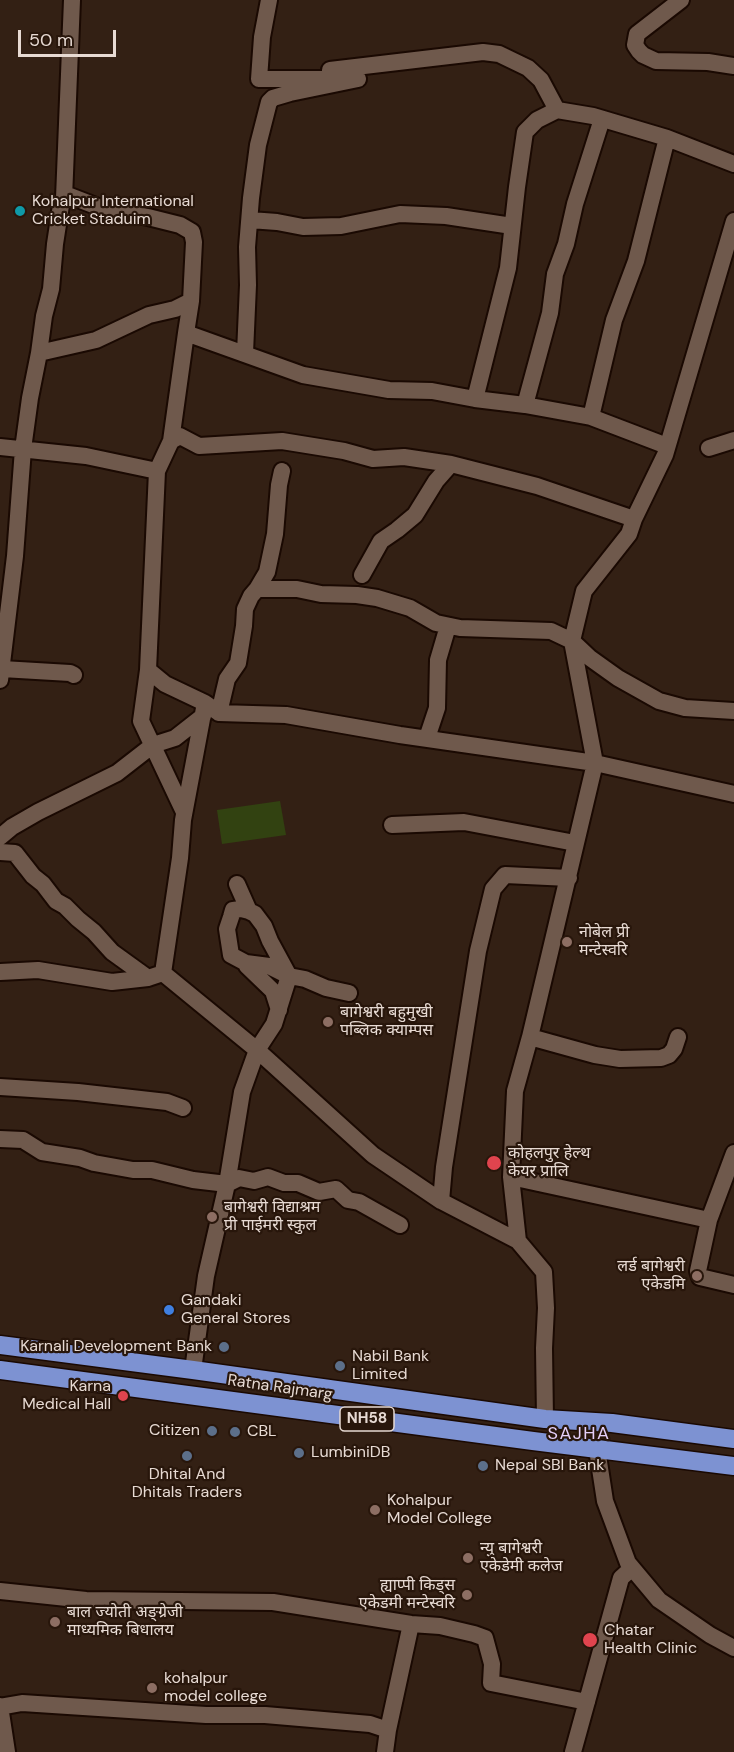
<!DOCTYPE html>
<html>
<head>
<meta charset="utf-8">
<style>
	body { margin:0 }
	#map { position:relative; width:734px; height:1752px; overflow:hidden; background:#332014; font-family:"DM Sans",sans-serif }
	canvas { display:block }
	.scale { position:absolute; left:18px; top:30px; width:98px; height:27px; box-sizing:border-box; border:3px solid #e7dad3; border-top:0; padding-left:8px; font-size:18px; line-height:21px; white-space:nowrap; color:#e7dad3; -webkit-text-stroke:4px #28160b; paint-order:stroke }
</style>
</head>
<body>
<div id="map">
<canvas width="734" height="1752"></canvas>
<div class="scale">50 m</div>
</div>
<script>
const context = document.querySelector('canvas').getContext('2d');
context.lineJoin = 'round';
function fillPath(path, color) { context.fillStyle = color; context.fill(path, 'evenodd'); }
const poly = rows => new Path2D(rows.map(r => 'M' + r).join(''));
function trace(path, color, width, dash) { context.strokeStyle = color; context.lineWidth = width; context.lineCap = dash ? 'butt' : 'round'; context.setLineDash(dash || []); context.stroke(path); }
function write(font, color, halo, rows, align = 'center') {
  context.font = font + ' "DM Sans","Noto Sans Devanagari",sans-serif'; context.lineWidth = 4.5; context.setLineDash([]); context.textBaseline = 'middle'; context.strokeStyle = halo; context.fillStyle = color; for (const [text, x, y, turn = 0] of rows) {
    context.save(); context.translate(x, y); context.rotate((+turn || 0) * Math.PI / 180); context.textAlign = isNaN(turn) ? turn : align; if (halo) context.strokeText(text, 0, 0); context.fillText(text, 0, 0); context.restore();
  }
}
const green = poly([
	[280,801,286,835,222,844,217,810]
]);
const minor = poly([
	[681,0,637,34,635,45,639,51,643,55,656,61,708,62,734,66],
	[330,70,483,52,499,54,528,68,541,80,557,110],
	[259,79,262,37,269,0],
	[64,198,72,0],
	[250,220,277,222,303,227,341,226,400,214,446,216,512,226],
	[734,221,665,455,634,519,629,534,584,591,572,641,595,763,734,794],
	[39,353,96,340,149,315,175,309,191,301],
	[245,353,248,285,247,247,251,198,258,145,269,102,273,98,290,93,358,79,259,79],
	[475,399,508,268,517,187,525,132,537,120,557,110,593,116,667,138,734,164],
	[525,405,550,313,555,274,566,244,575,204,602,119],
	[591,417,614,320,636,261,667,138],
	[171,441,180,436,199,446,282,441,344,451,373,459,404,457,451,464,537,486,634,519],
	[0,447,86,456,157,471,148,670,141,721,184,812],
	[709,448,734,440],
	[157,471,171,441,186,333,303,375,389,390,432,391,475,399,525,405,591,417,667,446],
	[362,575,381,541,397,530,415,515,436,481,451,464],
	[257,589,267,572,275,534,279,485,282,471],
	[2,669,70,673,74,675],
	[148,670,165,684,205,703],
	[0,680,15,556,23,449,30,398,39,353,44,316,51,289,55,244,61,205,64,198,70,196,101,208,148,217,180,225,192,232,194,242,191,301,186,333],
	[219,713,227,679,238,663,244,626,245,609,251,596,257,589,297,589,321,594,357,595,377,598,410,608,436,623,460,628,551,631,572,641,590,658,618,678,659,701,685,708,734,711],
	[427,738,437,708,438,660,448,626],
	[392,825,464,822,575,843],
	[0,837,12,827,38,812,117,773,153,745,175,738,203,716],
	[0,852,15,853,33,876,43,884,56,901,65,906,78,919,94,932,112,952,148,978],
	[237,884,249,911,255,914,264,926,270,941,289,976],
	[249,911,241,909,233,910,231,917,227,929,231,955,246,963,269,966,289,976],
	[246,963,247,966,273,991,279,1010],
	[0,972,38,970,112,982,148,978,163,973,257,1050,373,1155,441,1201,518,1241,544,1272,546,1308,544,1348,545,1419],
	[163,973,180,858,183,820,205,703,219,713,286,715,400,735,595,763,530,1037,515,1091,511,1177,518,1241],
	[530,1037,595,1055,620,1059,661,1058,669,1055,674,1049,678,1037],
	[0,1087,78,1092,167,1102,183,1108],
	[0,1139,23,1140,42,1152,80,1158,94,1163,133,1170,152,1170,193,1180,227,1184,239,1178,254,1181,268,1177,284,1183,298,1183,319,1192,336,1189,348,1200,359,1202,400,1225],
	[511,1177,709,1220,734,1153],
	[441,1201,444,1167,478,951,493,889,505,875,569,878],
	[709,1220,698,1271,700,1277,734,1285],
	[193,1370,206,1276,227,1184,242,1092,257,1050,274,1024,289,976,305,979,326,988,349,993],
	[597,1449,605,1501,628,1563,659,1600,710,1635,734,1648],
	[0,1591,86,1600,273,1602,411,1624,440,1626,474,1634,485,1638,492,1664,491,1683,587,1702],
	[0,1706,7,1752],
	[0,1707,22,1703,206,1715,265,1715,370,1724,388,1730],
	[385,1752,388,1730,411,1624],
	[573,1752,621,1578,632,1568]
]);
const highway = poly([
	[0,1345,193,1370,545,1419,612,1423,734,1439],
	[0,1370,533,1441,734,1466]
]);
const markers = [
	[20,211,6,"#0f9aa8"],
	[567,942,6,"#8d6e63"],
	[328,1022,6,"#8d6e63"],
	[494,1163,8,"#e0444e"],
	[212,1217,6,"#8d6e63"],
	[697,1276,6,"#8d6e63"],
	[169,1310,6,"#3f7fe0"],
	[224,1347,6,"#5c6f8a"],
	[340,1366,6,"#5c6f8a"],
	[123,1396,6,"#e0444e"],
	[212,1431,6,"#5c6f8a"],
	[235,1432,6,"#5c6f8a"],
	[299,1453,6,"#5c6f8a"],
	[187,1456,6,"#5c6f8a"],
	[483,1466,6,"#5c6f8a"],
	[375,1510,6,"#8d6e63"],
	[468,1558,6,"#8d6e63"],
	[467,1595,6,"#8d6e63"],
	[55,1622,6,"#8d6e63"],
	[590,1640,8,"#e0444e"],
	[152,1688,6,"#8d6e63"]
];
const shields = [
	[367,1419,54]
];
const shieldNames = [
	["NH58",367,1419]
];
const poiNames = [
	["Kohalpur International",32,202],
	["Cricket Staduim",32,220],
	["नोबेल प्री",579,933],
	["मन्टेस्वरि",579,951],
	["बागेश्वरी बहुमुखी",340,1013],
	["पब्लिक क्याम्पस",340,1031],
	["कोहलपुर हेल्थ",508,1154],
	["केयर प्रालि",508,1172],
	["बागेश्वरी विद्याश्रम",224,1208],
	["प्री पाईमरी स्कुल",224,1226],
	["लर्ड बागेश्वरी",685,1267,"right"],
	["एकेडमि",685,1285,"right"],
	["Gandaki",181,1301],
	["General Stores",181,1319],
	["Karnali Development Bank",212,1347,"right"],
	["Nabil Bank",352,1357],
	["Limited",352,1375],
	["Karna",111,1387,"right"],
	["Medical Hall",111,1405,"right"],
	["Citizen",200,1431,"right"],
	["CBL",247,1432],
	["LumbiniDB",311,1453],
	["Nepal SBI Bank",495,1466],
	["Dhital And",187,1475,"center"],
	["Dhitals Traders",187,1493,"center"],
	["Kohalpur",387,1501],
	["Model College",387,1519],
	["न्यु बागेश्वरी",480,1549],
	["एकेडेमी कलेज",480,1567],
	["ह्याप्पी किड्स",455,1586,"right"],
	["एकेडमी मन्टेस्वरि",455,1604,"right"],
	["बाल ज्योती अङ्ग्रेजी",67,1613],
	["माध्यमिक बिधालय",67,1631],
	["Chatar",604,1631],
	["Health Clinic",604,1649],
	["kohalpur",164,1679],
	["model college",164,1697]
];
const streetNames = [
	["Ratna Rajmarg",280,1388,8]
];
const neighbourhoodNames = [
	["SAJHA",579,1434]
];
fillPath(green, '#324211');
trace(minor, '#1a0902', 20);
trace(highway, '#1a0902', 21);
trace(minor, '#6f594c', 16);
trace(highway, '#7d92d2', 18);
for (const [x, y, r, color] of markers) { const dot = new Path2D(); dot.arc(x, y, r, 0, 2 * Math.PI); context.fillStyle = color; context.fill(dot); trace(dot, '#28160b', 2); }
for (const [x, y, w] of shields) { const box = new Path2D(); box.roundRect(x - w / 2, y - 12, w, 24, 4.5); context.fillStyle = '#28160b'; context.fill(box); trace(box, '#e7dad3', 1.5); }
write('bold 15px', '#e7dad3', null, shieldNames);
write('16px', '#e7dad3', '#28160b', poiNames, 'left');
write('16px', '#e7dad3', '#28160b', streetNames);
context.letterSpacing = '1.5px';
write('18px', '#e5d0f9', '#28160b', neighbourhoodNames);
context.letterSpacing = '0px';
</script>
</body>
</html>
